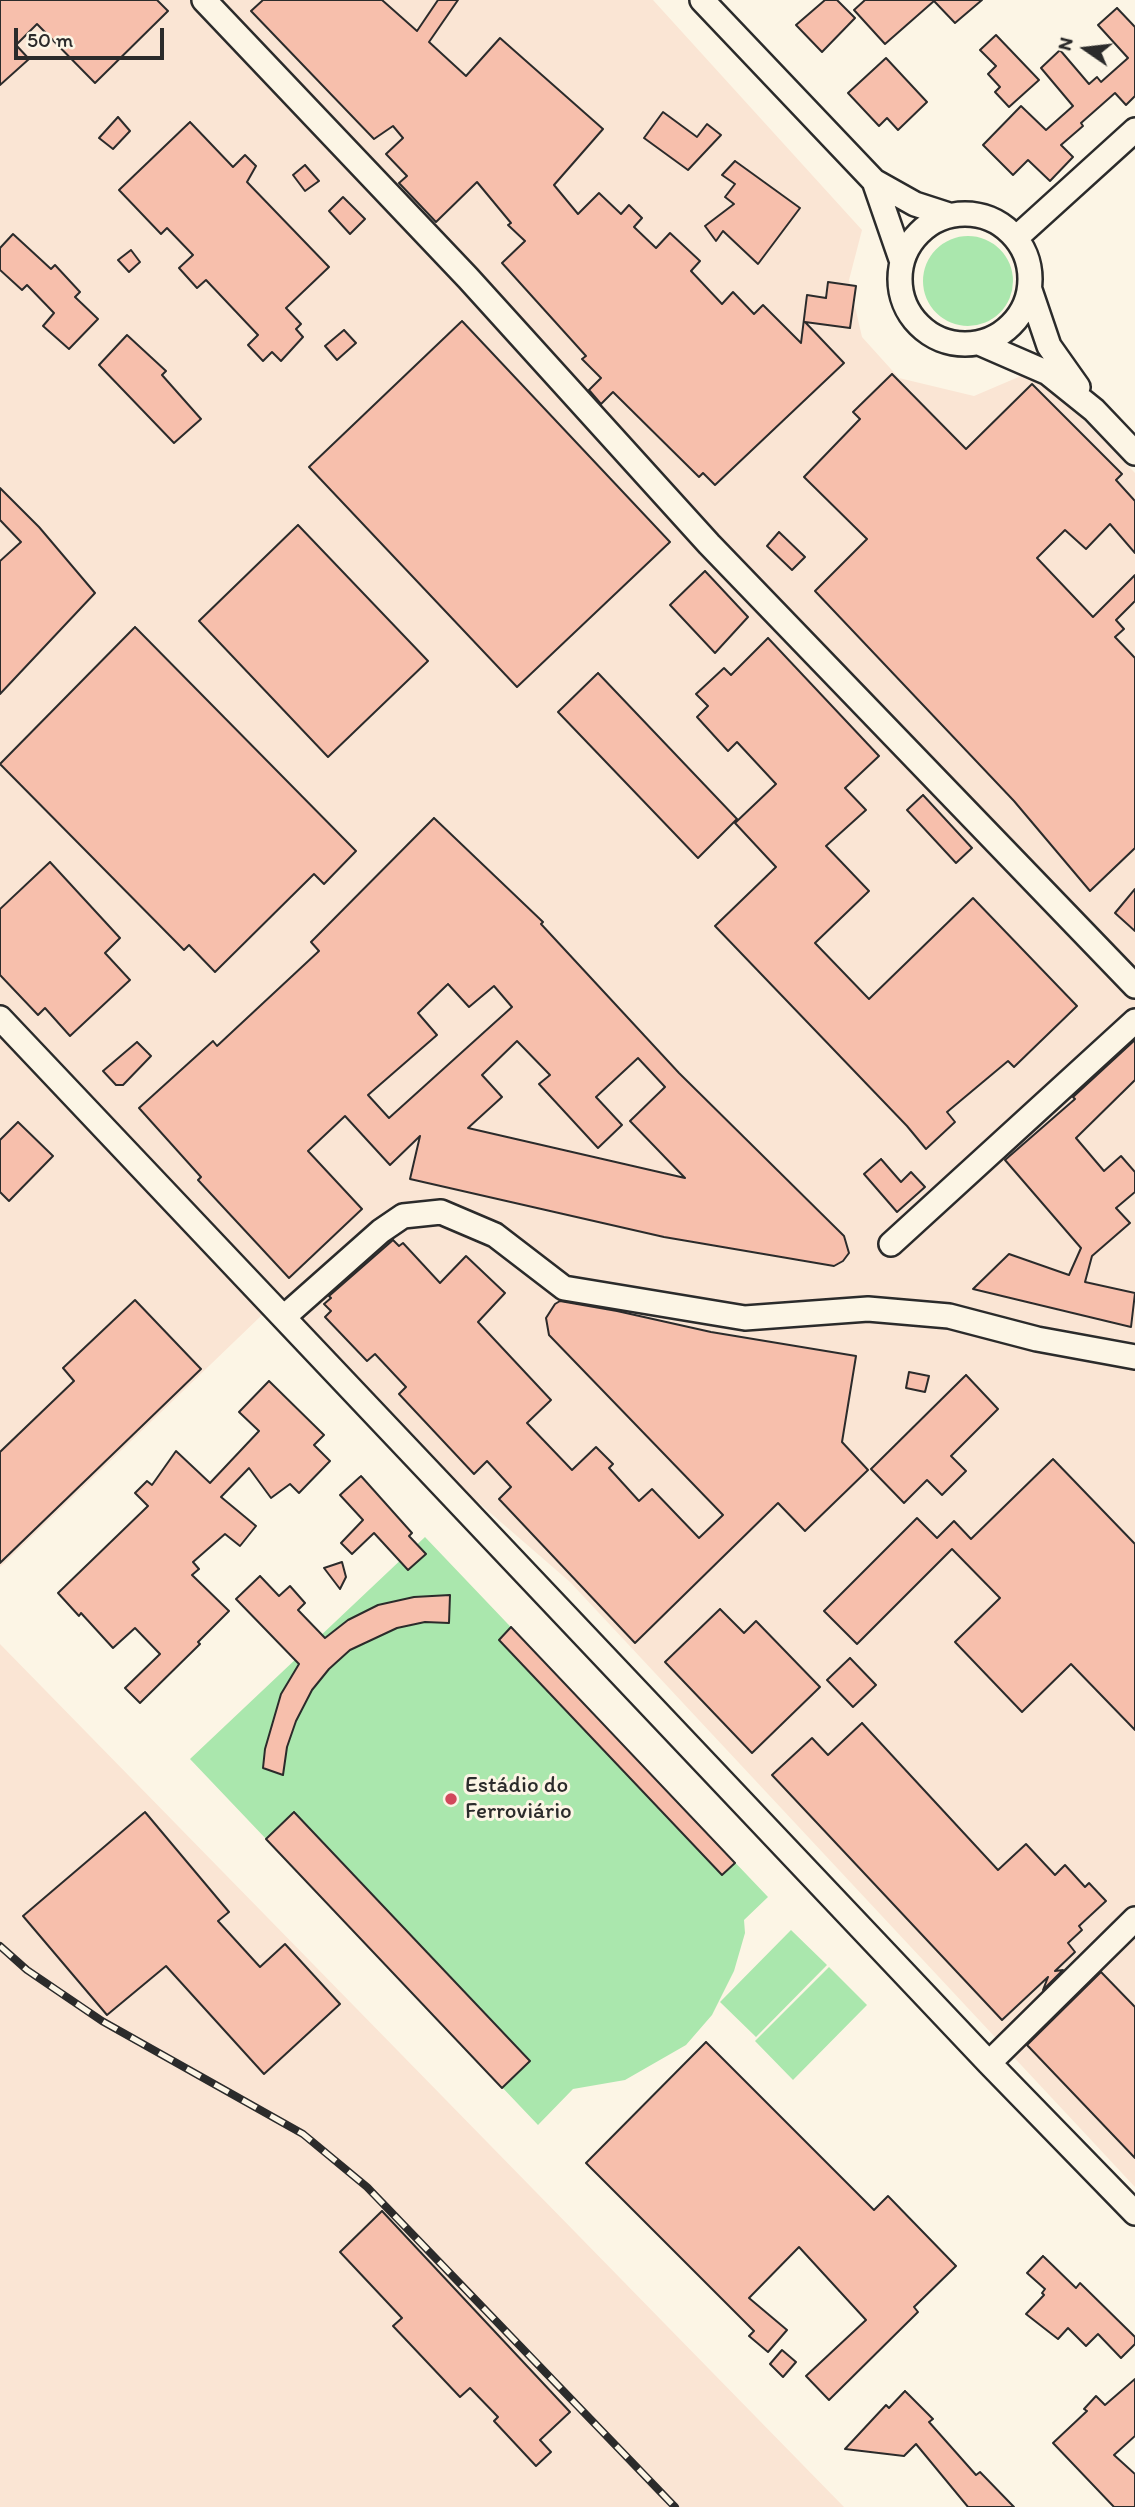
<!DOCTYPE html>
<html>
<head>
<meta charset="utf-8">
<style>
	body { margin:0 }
	#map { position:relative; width:1135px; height:2507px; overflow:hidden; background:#fcf5e5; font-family:Itim,sans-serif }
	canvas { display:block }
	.north { position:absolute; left:1051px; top:14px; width:70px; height:70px; -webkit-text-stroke:5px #fcf5e5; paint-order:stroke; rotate:284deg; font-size:19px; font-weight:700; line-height:28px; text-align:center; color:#2b2b2b }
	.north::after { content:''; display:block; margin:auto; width:24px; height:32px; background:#2b2b2b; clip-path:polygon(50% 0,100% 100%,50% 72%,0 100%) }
	.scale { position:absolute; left:14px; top:28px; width:150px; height:32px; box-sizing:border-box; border:4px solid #2b2b2b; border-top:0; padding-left:9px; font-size:21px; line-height:24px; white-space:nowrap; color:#2b2b2b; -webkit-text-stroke:5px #fcf5e5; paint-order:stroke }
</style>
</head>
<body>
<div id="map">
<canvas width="1135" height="2507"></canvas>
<div class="north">N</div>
<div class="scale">50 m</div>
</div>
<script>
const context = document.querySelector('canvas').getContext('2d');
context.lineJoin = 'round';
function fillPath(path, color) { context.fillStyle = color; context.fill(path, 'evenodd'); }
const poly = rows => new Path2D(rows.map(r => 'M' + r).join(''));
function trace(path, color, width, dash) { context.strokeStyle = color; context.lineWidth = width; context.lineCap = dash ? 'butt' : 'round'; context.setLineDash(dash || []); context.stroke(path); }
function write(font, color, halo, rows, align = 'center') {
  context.font = font + ' Itim,sans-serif'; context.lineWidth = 6; context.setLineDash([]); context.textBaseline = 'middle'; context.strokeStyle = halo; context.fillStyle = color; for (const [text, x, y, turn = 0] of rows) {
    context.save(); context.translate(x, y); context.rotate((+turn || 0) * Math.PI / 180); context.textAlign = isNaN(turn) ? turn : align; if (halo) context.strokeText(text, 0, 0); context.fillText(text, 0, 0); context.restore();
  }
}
const built = poly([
	[0,0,653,0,862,230,849,280,862,337,899,378,974,396,1035,370,1135,473,1135,2187,570,1582,262,1315,0,1567],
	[0,1644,844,2507,0,2507]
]);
const green = poly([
	'923 281a45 45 0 1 1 90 0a45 45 0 1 1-90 0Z',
	[425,1537,768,1897,744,1920,745,1933,734,1971,712,2015,686,2045,625,2080,573,2089,538,2125,190,1759],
	[791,1930,827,1965,756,2037,720,2002],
	[829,1967,867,2005,793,2080,755,2041]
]);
const building = poly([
	[0,0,157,0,168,11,95,83,37,24,16,45,29,59,0,85,0,0],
	[263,0,382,0,417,31,438,0,458,0,429,42,466,76,500,38,603,129,554,185,578,214,599,193,621,214,629,205,642,218,634,227,656,248,670,233,700,261,691,271,722,304,733,292,754,314,763,305,801,343,807,295,826,298,828,282,856,286,850,328,805,322,844,363,715,485,703,473,699,477,613,392,601,404,589,390,601,378,582,359,586,356,502,263,525,241,508,225,511,223,477,182,436,222,399,183,407,176,386,154,403,138,393,126,374,139,251,11,263,0],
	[825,0,837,0,855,18,822,52,796,25,825,0],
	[865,0,982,0,955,23,934,1,885,44,854,10,865,0],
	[1117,8,1135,27,1135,96,1126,105,1115,93,1081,123,1083,126,1061,145,1073,157,1050,181,1028,160,1013,175,983,145,1021,106,1046,130,1073,106,1041,68,1060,50,1089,84,1097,77,1101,82,1128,58,1098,25,1117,8],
	[996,35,1039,80,1009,107,995,92,1000,87,988,74,996,66,980,50,996,35],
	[886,58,927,102,898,130,887,118,879,126,848,93,886,58],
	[663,112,697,137,707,124,721,135,688,170,644,138,663,112],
	[118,117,130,131,113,149,99,138,118,117],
	[190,122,233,167,245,155,256,166,247,182,329,267,286,308,301,324,296,329,303,337,281,361,272,352,263,361,248,345,258,335,206,280,197,288,179,268,193,255,167,228,161,234,119,190,190,122],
	[735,161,800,208,758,264,723,231,716,241,705,226,734,204,725,197,735,184,722,175,735,161],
	[305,165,319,181,305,191,293,175,305,165],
	[343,197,365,219,350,234,329,211,343,197],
	[13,234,51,269,55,265,80,292,75,297,98,319,69,349,43,326,54,313,27,285,22,290,0,270,0,248,13,234],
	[131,250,140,262,129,272,118,260,131,250],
	[462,321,670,542,517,687,309,467,462,321],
	[344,330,356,343,337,360,325,346,344,330],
	[127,335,166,371,162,375,201,419,174,443,99,365,127,335],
	[892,374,966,449,1032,384,1122,474,1116,480,1135,501,1135,553,1110,524,1086,549,1065,530,1037,558,1093,617,1135,575,1135,601,1116,620,1124,629,1115,637,1135,658,1135,848,1090,891,1014,801,815,591,867,539,804,477,860,419,853,412,892,374],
	[0,488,39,527,95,593,0,694,0,561,21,542,0,520,0,488],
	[298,525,428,661,328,757,199,621,298,525],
	[779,532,805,557,792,570,767,546,779,532],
	[705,571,748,617,715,653,670,605,705,571],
	[135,627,356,851,324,884,314,874,215,972,189,945,184,950,0,764,135,627],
	[768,638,879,756,845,788,866,810,826,846,869,891,815,943,869,999,973,898,1077,1006,1014,1067,1008,1061,947,1112,955,1122,926,1149,907,1126,715,926,776,867,735,823,776,784,737,742,728,751,697,717,708,706,696,694,724,668,731,675,768,638],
	[598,673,737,819,698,858,558,712,598,673],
	[923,795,972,848,956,863,907,810,923,795],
	[434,818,543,922,541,924,679,1073,844,1236,849,1253,843,1261,834,1266,664,1237,410,1179,420,1136,390,1165,345,1116,308,1151,362,1209,289,1278,198,1180,201,1177,139,1108,213,1041,217,1046,319,951,311,942,434,818],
	[448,984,469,1007,494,986,512,1007,389,1118,368,1095,437,1035,418,1013,448,984],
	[517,1041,550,1075,539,1084,598,1148,622,1125,596,1097,638,1058,665,1087,630,1121,685,1178,468,1128,502,1097,482,1075,517,1041],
	[50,862,120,938,105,953,130,980,70,1036,45,1008,38,1015,0,975,0,909,50,862],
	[1135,889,1135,931,1115,913,1135,889],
	[1135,1040,1135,1080,1076,1138,1104,1171,1121,1156,1135,1172,1135,1192,1116,1208,1130,1223,1092,1256,1085,1282,1135,1293,1131,1327,973,1289,1009,1254,1069,1275,1081,1248,1005,1160,1075,1099,1073,1097,1135,1040],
	[137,1042,151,1056,123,1085,116,1085,103,1071,137,1042],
	[18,1122,53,1156,9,1201,0,1192,0,1140,18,1122],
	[881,1159,901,1182,911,1172,925,1187,897,1212,864,1174,881,1159],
	[393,1240,399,1246,403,1243,440,1283,466,1256,505,1293,478,1322,551,1400,527,1423,572,1470,596,1447,613,1464,609,1468,639,1501,652,1489,699,1538,723,1515,549,1335,546,1318,555,1304,560,1301,617,1311,711,1332,856,1356,842,1442,868,1470,805,1531,778,1503,635,1643,499,1499,511,1487,487,1461,474,1474,399,1394,406,1387,375,1354,367,1361,325,1317,331,1311,324,1304,331,1298,329,1296,393,1240],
	[135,1300,201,1369,0,1563,0,1452,74,1381,63,1368,135,1300],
	[909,1372,929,1376,925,1392,906,1388,909,1372],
	[966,1375,998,1409,951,1456,966,1471,942,1495,927,1480,904,1503,871,1469,966,1375],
	[269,1381,324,1435,314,1445,330,1461,299,1493,290,1484,271,1498,249,1468,221,1497,256,1526,240,1546,225,1534,193,1562,199,1569,192,1575,229,1611,198,1642,200,1644,140,1703,125,1688,160,1654,135,1628,113,1648,81,1613,79,1616,58,1593,148,1506,135,1493,147,1481,152,1485,176,1451,210,1483,259,1431,239,1412,269,1381],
	[1053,1459,1135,1544,1135,1730,1071,1664,1022,1712,955,1642,1000,1598,952,1549,857,1644,824,1611,917,1518,937,1538,954,1521,971,1539,1053,1459],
	[361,1476,412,1533,409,1536,426,1554,408,1570,374,1533,352,1554,341,1543,363,1520,340,1495,361,1476],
	[342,1562,346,1577,340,1589,324,1568,342,1562],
	[260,1576,279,1596,290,1586,305,1603,298,1610,325,1638,348,1620,378,1605,414,1597,450,1595,449,1623,425,1622,397,1628,350,1650,329,1669,312,1690,296,1721,287,1747,283,1775,263,1768,265,1749,281,1694,299,1664,236,1599,260,1576],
	[720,1609,744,1633,756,1621,820,1687,752,1753,665,1662,720,1609],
	[511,1627,735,1863,722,1875,499,1640,511,1627],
	[850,1658,876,1685,853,1707,827,1680,850,1658],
	[862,1723,998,1870,1026,1844,1055,1875,1065,1865,1085,1887,1089,1883,1106,1901,1079,1926,1082,1930,1068,1943,1075,1952,1055,1971,1063,1970,1043,1990,1048,1977,1002,2020,772,1775,812,1738,828,1755,862,1723],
	[145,1812,229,1912,218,1921,260,1967,285,1944,340,2004,264,2074,166,1966,107,2015,23,1916,145,1812],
	[294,1812,530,2061,502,2088,266,1839,294,1812],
	[1101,1972,1135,2007,1135,2158,1027,2045,1101,1972],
	[706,2042,874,2210,888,2196,956,2266,914,2307,918,2312,829,2400,806,2376,866,2320,799,2247,749,2298,787,2330,768,2352,749,2336,754,2331,586,2163,706,2042],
	[382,2211,570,2412,540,2440,551,2452,536,2466,494,2421,498,2417,470,2388,460,2397,393,2326,402,2318,340,2252,382,2211],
	[1043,2256,1076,2288,1080,2283,1135,2337,1135,2344,1121,2358,1098,2334,1086,2346,1068,2328,1058,2339,1026,2314,1044,2295,1042,2293,1045,2289,1027,2273,1043,2256],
	[782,2350,796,2362,783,2377,770,2364,782,2350],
	[1135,2379,1135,2436,1114,2455,1135,2474,1135,2507,1114,2507,1053,2443,1087,2411,1084,2409,1096,2396,1105,2405,1135,2379],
	[905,2391,933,2419,929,2422,976,2475,980,2472,1014,2507,968,2507,916,2444,904,2456,845,2449,886,2405,889,2408,905,2391]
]);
const minor = poly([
	[204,0,468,278,709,544,1135,986],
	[702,0,874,181,915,204,949,215],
	[874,181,902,262],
	'900 279a65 65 0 1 1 130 0a65 65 0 1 1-130 0Z',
	[1016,238,1135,130],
	[1030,290,1049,346,1078,387],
	[979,343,1048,373,1094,410,1135,453],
	[0,1018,989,2063,1135,2213],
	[891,1244,1135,1021],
	[284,1317,381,1231,403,1216,441,1212,495,1235,564,1288,745,1318,868,1309,949,1316,1037,1339,1135,1357],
	[989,2063,1135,1919]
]);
const rail = poly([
	[0,1946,27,1970,102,2021,303,2134,367,2187,675,2507]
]);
const markers = [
	[451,1799,7,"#d1495b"]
];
const poiNames = [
	["Estádio do",465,1786],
	["Ferroviário",465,1812]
];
fillPath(built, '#fae5d4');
fillPath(green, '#aae7ad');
fillPath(building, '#f7bfac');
trace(building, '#2b2b2b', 2);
trace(minor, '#2b2b2b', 28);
trace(minor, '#fcf5e5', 23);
trace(rail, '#2b2b2b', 8);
trace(rail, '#fcf5e5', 5, [16]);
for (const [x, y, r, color] of markers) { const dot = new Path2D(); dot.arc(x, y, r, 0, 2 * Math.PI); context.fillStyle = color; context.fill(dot); trace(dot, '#fcf5e5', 2.5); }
write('23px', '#2b2b2b', '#fcf5e5', poiNames, 'left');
</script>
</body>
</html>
